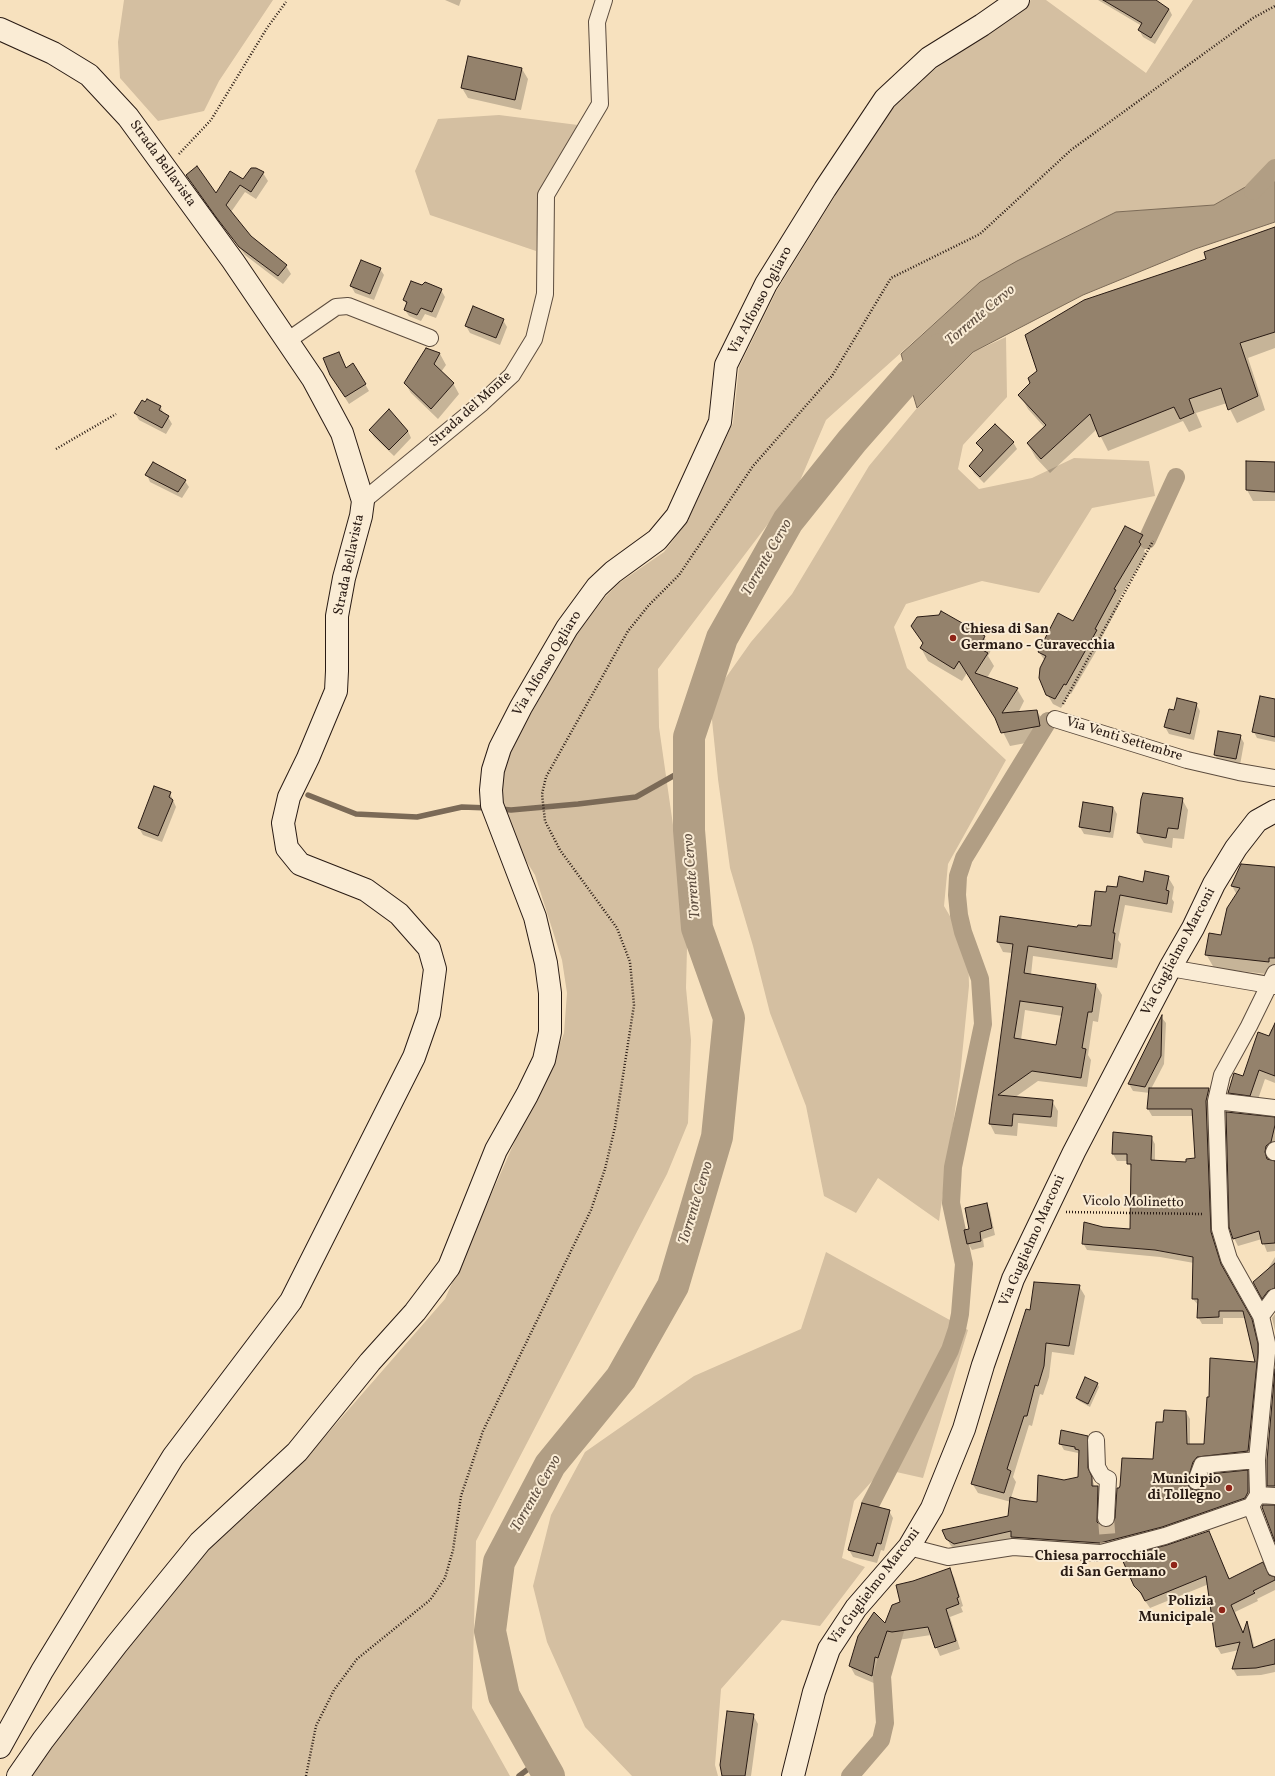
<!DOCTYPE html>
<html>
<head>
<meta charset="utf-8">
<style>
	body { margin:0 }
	canvas { display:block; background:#f7e1be }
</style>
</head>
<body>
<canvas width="1275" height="1776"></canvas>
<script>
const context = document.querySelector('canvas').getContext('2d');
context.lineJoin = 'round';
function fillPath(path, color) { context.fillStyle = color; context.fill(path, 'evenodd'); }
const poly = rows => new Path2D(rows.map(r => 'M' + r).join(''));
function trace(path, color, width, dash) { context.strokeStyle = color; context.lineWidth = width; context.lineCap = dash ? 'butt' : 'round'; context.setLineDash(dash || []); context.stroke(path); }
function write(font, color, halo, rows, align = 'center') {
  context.font = font + ' Vollkorn,serif'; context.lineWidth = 4; context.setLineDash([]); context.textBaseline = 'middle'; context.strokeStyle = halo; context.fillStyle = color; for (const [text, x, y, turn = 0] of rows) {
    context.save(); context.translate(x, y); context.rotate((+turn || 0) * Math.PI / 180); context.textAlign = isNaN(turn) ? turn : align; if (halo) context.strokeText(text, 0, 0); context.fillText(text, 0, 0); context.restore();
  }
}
const green = poly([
	[124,0,273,0,219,81,204,111,158,121,120,78,118,42],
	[1031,0,1046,0,1146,73,1193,0,1275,0,1275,170,1214,205,1116,212,980,282,826,420,799,483,658,669,659,727,673,825,688,908,686,988,691,1040,688,1123,667,1174,476,1541,472,1708,510,1776,31,1776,73,1717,178,1582,208,1549,254,1509,308,1456,445,1299,518,1134,542,1089,564,1033,567,993,562,960,535,875,503,824,499,769,577,634,605,597,619,583,664,552,687,522,733,423,739,367,777,290,835,196,893,108,934,70],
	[499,115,578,125,539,193,536,251,430,215,415,171,438,119],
	[1006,337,1007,397,963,445,958,469,979,489,1032,478,1074,458,1149,461,1155,496,1092,508,1039,593,982,581,906,604,894,627,907,668,1006,760,948,864,944,906,968,947,969,986,960,1076,939,1221,878,1178,856,1213,824,1196,806,1106,770,1013,753,946,730,868,718,779,710,700,751,642,792,594,869,466,917,408,973,352],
	[826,1252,968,1330,923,1478,883,1469,854,1501,842,1558,865,1567,820,1626,782,1620,721,1689,715,1765,718,1776,632,1776,585,1727,547,1642,533,1586,551,1515,585,1452,694,1376,801,1329]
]);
const water = poly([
	[1275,170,1275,222,1195,249,1083,295,973,352,917,408,901,354,980,282,1017,261,1116,212,1214,205,1275,170]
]);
const shadow = poly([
	[445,0,461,0,459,6],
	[1098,0,1154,0,1169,9,1172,15,1155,44,1143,37,1139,30,1142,26],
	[522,69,528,79,521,110,468,98,462,88],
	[253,167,263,173,268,181,256,199,245,192,231,212,251,237,286,266,291,274,283,284,245,255,187,175,216,194,243,181],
	[1275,228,1275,348,1248,358,1265,410,1237,423,1227,403,1196,413,1202,427,1189,432,1183,421,1108,451,1097,429,1050,473,1036,458,1028,444,1045,428,1028,409,1020,395,1207,259],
	[380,269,384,275,374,300,355,293,351,286],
	[441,290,445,297,436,318,425,314,421,321,409,316,405,310,407,305,404,300],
	[503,320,507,327,500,345,470,333,466,326],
	[426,349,440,354,446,365,441,372,453,383,459,394,438,419,411,393,405,383],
	[339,353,346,369,365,384,369,391,349,404,335,382],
	[160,406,164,414,168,417,172,424,166,434,139,420,135,413],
	[370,430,408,431,411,438,394,456,374,437],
	[1013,442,1017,449,984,483,974,473,970,466,983,452,977,443],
	[1247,462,1275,463,1275,501,1253,501,1247,490],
	[147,475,185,481,189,487,182,498,150,482],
	[1142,536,1147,545,1144,551,1146,554,1119,599,1121,601,1101,639,1102,641,1071,694,1070,693,1061,708,1053,704,1047,694,1045,661,1039,652,1073,623],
	[984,637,991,650,988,656,994,666,987,678,1017,689,1024,701,1018,713,1037,711,1044,723,1047,739,1010,746,997,720,967,673,962,681,928,661,921,648,923,644,920,639],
	[1275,700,1275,742,1257,738,1254,732],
	[1196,704,1200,711,1194,740,1169,734,1165,727,1174,711],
	[1240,736,1244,743,1240,765,1219,762,1215,755],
	[170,793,176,807,162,842,143,835,139,828],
	[1182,799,1188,810,1184,839,1173,838,1172,848,1144,843,1138,833],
	[1113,807,1117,814,1113,838,1084,834,1080,827],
	[1275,868,1275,975,1214,968,1206,954,1222,936,1237,895,1232,886],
	[1168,877,1174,887,1172,899,1174,902,1172,913,1125,905,1118,940,1121,944,1117,968,1033,956,1031,975,1096,985,1102,995,1098,1022,1093,1021,1088,1055,1091,1060,1087,1087,1038,1081,1014,1098,1052,1101,1058,1111,1057,1127,1018,1123,1017,1136,995,1134,990,1124,1012,953,1003,952,998,942,1077,928,1092,927,1107,893,1118,888],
	[1025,1010,1062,1016,1057,1046,1021,1040],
	[1162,1018,1166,1023,1164,1064,1151,1089,1209,1089,1213,1096,1210,1109,1214,1239,1224,1272,1256,1328,1261,1352,1252,1458,1197,1469,1190,1489,1198,1491,1247,1471,1251,1478,1252,1500,1104,1550,1016,1544,1013,1538,959,1551,951,1546,947,1539,1009,1517,1011,1502,978,1493,972,1483,1031,1312,1079,1286,1085,1296,1074,1355,1052,1352,1049,1377,1043,1395,1040,1394,1032,1426,1029,1425,1013,1477,1016,1482,1011,1498,1019,1501,1038,1503,1064,1481,1079,1478,1079,1456,1078,1453,1064,1450,1060,1443,1087,1437,1091,1444,1091,1476,1095,1487,1098,1487,1102,1494,1101,1527,1111,1527,1154,1460,1164,1423,1186,1412,1190,1419,1190,1445,1204,1445,1256,1363,1245,1318,1223,1318,1223,1324,1202,1324,1198,1317,1199,1306,1193,1299,1194,1263,1160,1257,1087,1250,1083,1243,1103,1228,1131,1230,1132,1170,1128,1161,1117,1161,1113,1154,1151,1137,1155,1144,1155,1161,1187,1163,1196,1159,1193,1116,1152,1116,1148,1109,1150,1093,1133,1091,1129,1084],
	[1275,1025,1275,1083,1265,1079,1256,1105,1234,1103,1229,1093,1244,1077,1268,1037,1271,1029,1274,1029],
	[1275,1118,1275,1149,1269,1156,1269,1162,1275,1161,1275,1251,1267,1252,1262,1239,1238,1246,1234,1238],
	[986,1204,990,1211,995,1235,983,1239,984,1247,972,1250,968,1243,970,1230],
	[1275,1257,1275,1297,1267,1305,1254,1282,1266,1272],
	[1275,1314,1275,1331,1272,1318],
	[1275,1380,1275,1494,1273,1493,1268,1486],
	[1097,1383,1099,1387,1090,1407,1079,1401,1077,1398],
	[889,1511,893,1518,884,1551,881,1550,877,1563,853,1557,849,1550],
	[1208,1532,1230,1580,1275,1577,1275,1590,1257,1599,1258,1601,1235,1612,1244,1634,1247,1624,1250,1630,1255,1649,1275,1640,1275,1672,1261,1675,1237,1676,1233,1669,1239,1650,1221,1654,1217,1647,1209,1584,1150,1608,1135,1586,1168,1546],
	[949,1569,954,1577,963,1606,961,1607,963,1612,950,1617,960,1649,940,1656,931,1635,898,1640,891,1639,883,1666,879,1664,876,1684,855,1675,850,1666,886,1624,902,1603,913,1582],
	[753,1715,758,1724,751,1776,723,1776]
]);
const stream = poly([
	[308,795,356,814,417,817,462,807,489,808],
	[500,809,511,810,578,804,636,797,689,767],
	[519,1776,540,1760]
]);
const canal = poly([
	[1253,191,1275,168],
	[1147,540,1176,477],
	[870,1505,950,1350,957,1329,960,1314,964,1264,951,1203,953,1167,983,1024,980,979,963,932,959,915,957,895,958,876,964,858,1048,721],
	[850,1776,881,1740,885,1723,882,1676,899,1616]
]);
const river = poly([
	[549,1776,504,1696,490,1631,499,1562,550,1465,621,1378,673,1286,717,1137,729,1018,697,928,689,830,689,737,722,638,788,521,852,441,910,375,941,349]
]);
const building = poly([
	[1103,0,1156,0,1169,9,1151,38,1138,30,1142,23,1103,0],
	[468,56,522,68,515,100,461,88,468,56],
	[197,166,216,193,230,171,243,179,251,168,256,168,264,172,251,192,240,185,226,205,251,236,287,265,278,276,239,247,216,217,186,175,197,166],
	[1275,227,1275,332,1240,343,1258,396,1228,410,1221,388,1189,399,1194,413,1180,419,1174,407,1099,437,1090,414,1041,459,1027,443,1046,425,1018,395,1030,383,1028,378,1037,371,1025,335,1084,300,1206,259,1204,252,1275,227],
	[361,260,381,268,370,294,350,286,361,260],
	[411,281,422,285,425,282,442,289,432,312,421,308,417,315,404,310,407,302,403,300,411,281],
	[473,306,504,319,496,338,465,326,473,306],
	[426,348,440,353,434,364,454,383,431,409,404,383,426,348],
	[339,352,346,368,353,363,366,384,345,397,330,375,323,358,339,352],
	[147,399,161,406,159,410,169,416,162,428,134,413,142,400,145,402,147,399],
	[389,409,408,431,389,450,369,430,389,409],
	[995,424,1014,442,980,477,969,466,983,450,976,443,995,424],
	[1246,461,1275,462,1275,492,1246,490,1246,461],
	[153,462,186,480,178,492,145,475,153,462],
	[1125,526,1143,535,1139,542,1141,544,1114,589,1116,590,1095,629,1097,630,1066,685,1064,684,1055,699,1046,695,1039,678,1040,668,1046,656,1038,652,1058,613,1073,621,1125,526],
	[941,611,985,636,979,648,988,653,975,673,1018,688,1002,713,1037,710,1040,726,1001,733,995,718,959,661,954,669,920,648,923,643,911,626,917,617,939,615,941,611],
	[1260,696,1275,699,1275,737,1252,732,1260,696],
	[1177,698,1197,703,1190,734,1164,727,1169,709,1174,710,1177,698],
	[1218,731,1241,735,1236,759,1214,755,1218,731],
	[154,786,171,792,169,797,173,800,158,836,138,828,154,786],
	[1143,793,1183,798,1178,829,1168,828,1166,838,1137,833,1141,799,1143,793],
	[1083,802,1113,807,1110,832,1079,827,1083,802],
	[1241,864,1275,867,1275,958,1269,958,1269,962,1205,955,1209,933,1221,935,1227,908,1240,888,1231,886,1241,864],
	[1145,871,1169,876,1166,890,1169,891,1167,904,1120,895,1113,933,1115,933,1112,959,1028,946,1024,973,1096,984,1092,1012,1088,1012,1082,1048,1086,1049,1081,1078,1032,1071,998,1095,1053,1100,1051,1117,1013,1114,1012,1126,989,1124,1013,944,997,942,1000,916,1077,927,1078,925,1091,926,1095,891,1106,892,1107,886,1117,887,1119,876,1143,882,1145,871],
	[1020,1001,1063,1007,1056,1045,1014,1038,1020,1001],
	[1162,1015,1161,1056,1145,1087,1128,1084,1162,1015],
	[1275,1023,1275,1076,1259,1070,1250,1096,1228,1093,1234,1073,1243,1076,1258,1032,1269,1036,1275,1023],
	[1149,1088,1209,1088,1206,1101,1211,1232,1221,1264,1252,1319,1258,1344,1258,1353,1248,1451,1197,1457,1193,1462,1187,1482,1189,1487,1193,1490,1198,1490,1205,1485,1209,1474,1248,1470,1248,1492,1245,1498,1162,1527,1100,1543,1011,1537,1011,1531,954,1544,946,1539,942,1530,1008,1516,1010,1497,1020,1500,1037,1502,1038,1475,1064,1480,1078,1477,1079,1450,1075,1449,1075,1447,1059,1444,1061,1430,1088,1436,1088,1468,1092,1477,1092,1486,1098,1486,1097,1522,1101,1526,1105,1527,1111,1526,1115,1518,1117,1488,1119,1488,1120,1486,1122,1458,1153,1459,1156,1422,1163,1422,1164,1410,1186,1411,1187,1444,1204,1444,1207,1397,1209,1397,1210,1358,1255,1362,1243,1311,1219,1311,1219,1317,1197,1318,1198,1299,1192,1299,1193,1257,1155,1250,1082,1244,1084,1222,1103,1227,1130,1229,1131,1164,1127,1164,1127,1154,1112,1154,1113,1132,1152,1136,1151,1160,1186,1162,1186,1159,1195,1158,1192,1109,1147,1109,1149,1088],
	[1226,1112,1275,1117,1275,1125,1271,1142,1266,1146,1265,1152,1267,1159,1275,1161,1275,1243,1262,1244,1259,1231,1233,1239,1229,1227,1226,1112],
	[987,1203,992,1228,980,1232,981,1241,967,1244,964,1230,969,1229,965,1208,987,1203],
	[1275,1263,1275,1288,1268,1291,1262,1299,1253,1282,1275,1263],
	[1034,1282,1080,1285,1069,1346,1046,1343,1044,1366,1038,1386,1035,1385,1027,1416,1024,1416,1007,1469,1011,1471,1004,1493,971,1484,1026,1309,1030,1310,1034,1282],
	[1275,1369,1275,1486,1267,1486,1267,1460,1275,1369],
	[1085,1377,1098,1383,1088,1404,1076,1398,1085,1377],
	[862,1503,890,1510,881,1544,877,1543,873,1556,848,1550,862,1503],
	[1263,1505,1275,1505,1275,1542,1262,1507,1263,1505],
	[1209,1531,1229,1579,1263,1562,1269,1575,1275,1577,1275,1580,1253,1591,1255,1593,1231,1605,1243,1633,1247,1621,1253,1648,1275,1639,1275,1664,1256,1668,1232,1669,1240,1642,1216,1647,1206,1576,1145,1601,1141,1593,1134,1586,1121,1557,1167,1545,1209,1531],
	[950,1568,959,1597,957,1598,959,1604,946,1609,956,1641,935,1648,928,1627,892,1632,887,1631,878,1658,875,1657,872,1676,849,1666,858,1636,874,1612,885,1623,892,1605,900,1602,896,1585,913,1581,950,1568],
	[727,1711,754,1714,745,1776,722,1776,720,1765,727,1711]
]);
const streetTunnel = poly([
	[1106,1518,1108,1544]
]);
const path = poly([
	[179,154,211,120,267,28,286,2],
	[56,449,116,414],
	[1063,704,1153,541],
	[1066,1212,1203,1214],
	[306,1776,316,1726,334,1690,357,1659,430,1600,445,1578,453,1550,461,1496,483,1431,591,1210,605,1169,615,1127,634,1005,630,962,617,928,560,850,545,821,542,794,546,777,628,631,649,605,679,575,753,466,832,376,891,278,980,234,1071,150,1253,18,1275,6]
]);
const street = poly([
	[287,341,336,307,348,306,430,338],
	[363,501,482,403,512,375,534,339,545,294,546,195,600,104,597,22,604,0],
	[1055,719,1187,760,1239,772,1275,778],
	[1170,968,1275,986],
	[1216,1101,1275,1108],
	[1274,1152,1275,1150],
	[1261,1316,1275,1297],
	[1096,1440,1097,1467,1102,1476,1108,1479,1106,1518],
	[1196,1481,1202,1465,1257,1460],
	[1258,1495,1257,1460,1267,1353,1267,1343,1261,1316,1229,1259,1220,1229,1216,1101,1222,1075,1249,1026,1275,973],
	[1258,1495,1275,1496],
	[1251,1506,1275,1568],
	[909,1547,948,1557,1013,1547,1101,1553,1165,1536,1251,1506,1258,1495]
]);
const secondary = poly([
	[0,29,53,53,89,75,128,117,233,261,313,379,342,433,363,501,361,516,344,578,337,616,337,671,336,691,308,758,289,797,283,823,287,848,300,864,366,890,399,914,429,948,435,969,429,1014,414,1057,291,1301,173,1457,42,1671,0,1747],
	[18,1776,43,1740,117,1644,200,1542,297,1452,370,1362,415,1312,449,1267,496,1150,527,1095,544,1060,550,1032,550,993,546,963,535,917,492,805,491,790,493,770,500,748,521,707,567,628,597,587,613,572,657,540,677,516,720,422,726,365,766,284,825,189,885,99,929,58,982,25,1018,0],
	[793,1776,814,1692,829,1649,856,1608,909,1547,932,1508,964,1429,983,1365,1013,1279,1074,1152,1170,968,1193,928,1214,884,1236,848,1257,821,1275,811]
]);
const markers = [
	[953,638,4,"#8f2418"],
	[1229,1488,4,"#8f2418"],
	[1174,1565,4,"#8f2418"],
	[1222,1610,4,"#8f2418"]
];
const streetNames = [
	["Strada Bellavista",162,164,54],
	["Via Alfonso Ogliaro",761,301,-62],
	["Strada del Monte",471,410,-42],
	["Strada Bellavista",350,565,-78],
	["Via Alfonso Ogliaro",548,664,-59],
	["Via Venti Settembre",1124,740,17],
	["Via Guglielmo Marconi",1179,952,-62],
	["Vicolo Molinetto",1133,1203,1],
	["Via Guglielmo Marconi",1033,1241,-66],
	["Via Guglielmo Marconi",875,1587,-53]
];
const poiNames = [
	["Chiesa di San",961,630,"left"],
	["Germano - Curavecchia",961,646,"left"],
	["Municipio",1221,1480],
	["di Tollegno",1221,1496],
	["Chiesa parrocchiale",1166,1557],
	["di San Germano",1166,1573],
	["Polizia",1214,1602],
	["Municipale",1214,1618]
];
const waterNames = [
	["Torrente Cervo",981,316,-40],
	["Torrente Cervo",768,558,-60],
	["Torrente Cervo",693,876,-95],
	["Torrente Cervo",697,1203,-73],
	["Torrente Cervo",537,1494,-60]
];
fillPath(green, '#d4bfa1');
fillPath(water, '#b19e84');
trace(water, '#7b6a57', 1);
fillPath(shadow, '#0003');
trace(stream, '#7b6a57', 5.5);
trace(canal, '#b19e84', 18);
trace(river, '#b19e84', 32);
fillPath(building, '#94826c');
trace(building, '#291b14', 1);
trace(streetTunnel, '#ceb99c', 16, [16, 8]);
trace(street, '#5c4c3e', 18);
trace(secondary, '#291b14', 24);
trace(path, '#291b14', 2.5, [1, 2]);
trace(street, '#faecd5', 16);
trace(secondary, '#faecd5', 22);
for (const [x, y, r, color] of markers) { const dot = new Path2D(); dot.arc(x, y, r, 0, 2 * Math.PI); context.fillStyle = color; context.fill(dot); trace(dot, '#faecd5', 1.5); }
write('14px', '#291b14', '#faecd5', streetNames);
write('bold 14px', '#291b14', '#faecd5', poiNames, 'right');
write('italic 15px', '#5f4f41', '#faecd5', waterNames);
</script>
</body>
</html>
